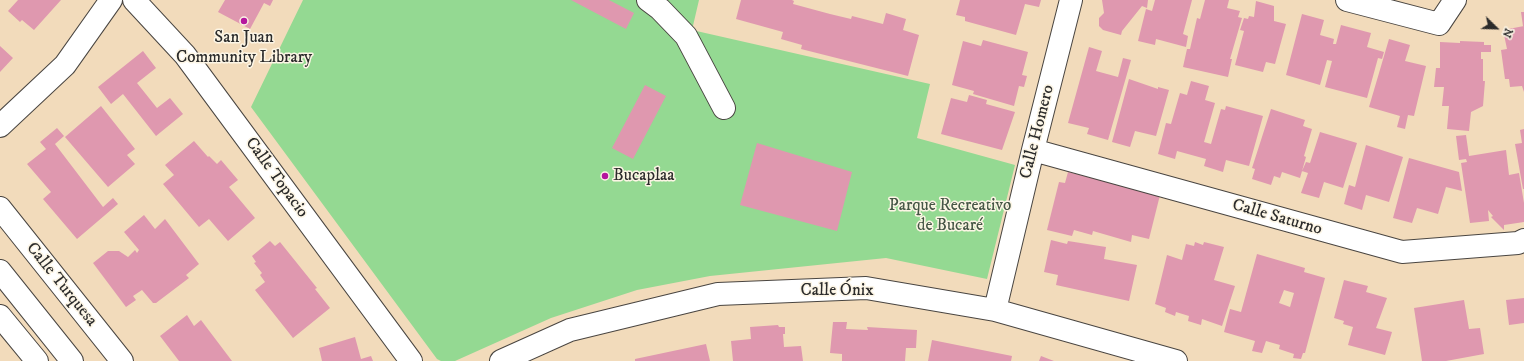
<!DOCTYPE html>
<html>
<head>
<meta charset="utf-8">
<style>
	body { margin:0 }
	#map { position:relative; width:1524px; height:361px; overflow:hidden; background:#f2dbbb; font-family:"IM FELL DW Pica",serif }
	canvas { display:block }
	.north { position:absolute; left:1476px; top:8px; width:40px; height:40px; -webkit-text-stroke:3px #fcf5e5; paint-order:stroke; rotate:113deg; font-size:11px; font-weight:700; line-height:16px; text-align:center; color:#2b2b2b }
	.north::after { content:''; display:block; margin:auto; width:14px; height:18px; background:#2b2b2b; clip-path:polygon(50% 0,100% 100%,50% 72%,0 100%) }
</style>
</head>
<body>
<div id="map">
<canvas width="1524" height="361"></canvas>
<div class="north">N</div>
</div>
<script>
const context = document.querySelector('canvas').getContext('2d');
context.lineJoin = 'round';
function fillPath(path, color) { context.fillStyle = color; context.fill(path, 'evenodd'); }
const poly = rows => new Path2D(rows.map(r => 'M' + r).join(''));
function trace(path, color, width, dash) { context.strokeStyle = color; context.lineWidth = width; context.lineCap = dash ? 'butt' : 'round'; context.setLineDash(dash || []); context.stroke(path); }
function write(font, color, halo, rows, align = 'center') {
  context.font = font + ' "IM FELL DW Pica",serif'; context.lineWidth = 3; context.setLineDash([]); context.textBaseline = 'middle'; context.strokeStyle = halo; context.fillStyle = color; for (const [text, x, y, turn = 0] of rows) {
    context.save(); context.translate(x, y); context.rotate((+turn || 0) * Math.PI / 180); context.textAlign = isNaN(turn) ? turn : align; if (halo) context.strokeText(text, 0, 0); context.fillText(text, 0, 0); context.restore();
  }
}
const green = poly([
	[303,0,699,0,692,30,930,84,917,138,1015,165,987,279,886,258,710,276,637,290,551,318,455,361,441,361,437,359,251,107]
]);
const building = poly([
	[18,0,61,0,34,30,22,20,20,22,8,11],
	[225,0,273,0,270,6,264,3,250,29,218,12],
	[571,0,609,0,634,13,626,29],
	[741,0,792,0,794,1,793,4,830,14,851,19,852,16,883,24,886,13,906,19,903,30,919,35,908,76,801,49,802,45,781,39,783,32,736,19],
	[960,0,1041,0,1039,7,1025,4,1016,35,965,21,965,17,956,15],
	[1102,0,1148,0,1147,8,1142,6,1122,31,1121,35,1103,30,1099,26,1099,18,1104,13],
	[1155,0,1192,0,1183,34,1188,36,1186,47,1156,39,1155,45,1138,41,1146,9,1152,11],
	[1205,0,1229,0,1227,8,1240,11,1238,17,1242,18,1230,59,1232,59,1228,77,1183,67,1187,49,1190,49,1197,18,1200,19],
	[1256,1,1274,6,1274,21,1286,24,1275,64,1266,62,1263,72,1235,65,1244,31,1240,30,1244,18,1248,19,1249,16,1254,17],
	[1521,12,1524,12,1524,26,1523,26],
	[1302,14,1324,20,1320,35,1334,39,1333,44,1336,44,1341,25,1371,33,1367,47,1384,52,1382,59,1378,58,1367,98,1325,87,1332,61,1327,60,1320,85,1286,75],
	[1524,26,1524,92,1522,86,1510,87,1509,79,1505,79,1501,50,1507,49,1503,30],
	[1389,39,1410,45,1405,61,1426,66,1414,116,1408,115,1405,129,1397,127,1400,116,1369,107],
	[983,40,1028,52,1022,75,1027,76,1024,87,1019,86,1014,106,973,94,974,91,952,85,963,41,981,46],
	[1460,41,1484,42,1484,45,1491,45,1491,52,1481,52,1481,59,1483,59,1483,81,1485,81,1483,106,1471,112,1469,131,1447,129,1449,106,1442,106,1444,87,1434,87,1436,68,1440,68,1440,42,1460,43],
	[0,46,13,58,0,72],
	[1089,47,1102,51,1096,71,1118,77,1123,58,1131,60,1108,140,1087,134,1089,128,1068,123],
	[143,51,156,68,137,83,157,108,170,98,183,114,156,136,123,94,111,104,98,87],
	[1129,79,1158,89,1158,87,1169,90,1156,136,1135,131,1130,147,1112,142],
	[1191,81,1209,86,1205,100,1215,103,1204,142,1211,144,1221,109,1225,110,1226,106,1263,116,1249,166,1226,160,1223,172,1204,166,1206,159,1177,151,1175,159,1158,154,1166,123,1171,124,1180,93,1187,95],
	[645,85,666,96,633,159,612,148],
	[969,95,987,100,986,104,1015,112,1002,150,941,134,951,98,967,102],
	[101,106,135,149,127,155,135,164,108,187,65,137],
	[1271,109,1305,120,1303,126,1312,129,1304,156,1306,157,1300,178,1282,172,1280,178,1274,176,1271,185,1252,179,1255,169,1252,168],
	[57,128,64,136,55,144,103,207,113,198,118,204,77,239,43,199,51,192,27,164,46,149,40,142],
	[1524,129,1524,189,1523,189,1515,144,1522,143,1520,130],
	[1320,132,1357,143,1343,188,1324,182,1319,198,1301,193,1308,173,1302,171,1306,162,1310,163],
	[1466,135,1469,156,1506,150,1509,175,1519,173,1524,203,1524,222,1504,225,1504,230,1491,217,1493,216,1488,210,1489,221,1470,223,1461,163,1467,162,1466,159,1459,160,1456,136],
	[194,141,208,157,209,156,217,164,221,160,238,180,229,187,255,218,228,241,209,219,199,227,163,184,174,175,165,165],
	[757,143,852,172,837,231,740,205],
	[1366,145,1403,157,1389,202,1366,195,1362,210,1344,204,1349,185,1355,187],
	[1409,158,1459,172,1462,191,1446,187,1438,214,1417,208,1412,223,1393,218],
	[1068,172,1160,195,1149,239,1132,235,1131,242,1093,231,1092,235,1074,230,1072,236,1047,230,1059,182,1065,183],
	[144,215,155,229,165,219,199,264,186,275,189,278,156,303,153,303,142,290,133,296,136,300,126,307,93,263,108,251,119,251,128,257,135,250,137,253,139,250,124,232],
	[1051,240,1067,244,1068,241,1106,247,1104,259,1137,265,1129,301,1056,285,1058,275,1044,272],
	[270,241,275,246,280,242,317,288,315,289,330,308,293,338,255,290,265,282,260,275,262,273,254,263,256,262,252,256],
	[1195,242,1203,245,1204,242,1224,247,1214,280,1235,286,1222,326,1202,319,1201,325,1188,321,1189,316,1176,312,1175,316,1165,312,1166,308,1155,304,1167,255,1182,260,1186,244,1194,246],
	[1257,254,1305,268,1304,272,1325,278,1305,353,1303,353,1301,359,1293,358,1294,354,1279,349,1280,345,1266,341,1262,353,1252,351,1255,341,1224,332,1230,309,1241,312],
	[1284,290,1294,293,1290,307,1279,303],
	[1344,280,1368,286,1366,292,1387,298,1376,328,1392,332,1385,355,1348,345,1353,327,1343,324,1344,321,1334,318],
	[1524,298,1524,323,1509,325,1506,300],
	[1464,300,1469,329,1480,328,1484,354,1446,361,1422,361,1414,308],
	[187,315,194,326,201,320,232,361,179,361,160,336],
	[833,322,847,322,846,329,868,330,867,327,917,330,916,348,906,348,905,361,842,361,842,354,830,353],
	[778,325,779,327,785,327,785,334,783,334,784,347,801,346,803,361,733,361,731,341,751,339,750,327],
	[355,337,361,359,371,356,373,361,322,361,319,348],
	[932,340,1012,356,1011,361,928,361],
	[706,344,710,361,635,361,635,359],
	[1041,356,1054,361,1039,361]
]);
const minor = poly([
	[134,0,185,55,411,361],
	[648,0,660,9,686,36,724,108],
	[1347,0,1439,24,1455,0],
	[0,126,65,65,111,0],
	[1033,150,1402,252,1518,243,1524,240],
	[0,208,122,361],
	[995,310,1033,150,1071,0],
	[501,361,570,330,718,294,866,288,995,310,1176,361]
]);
const highway = poly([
	[0,271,72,361],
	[0,316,37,361]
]);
const markers = [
	[244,21,4,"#b5179e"],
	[605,176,4,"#b5179e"]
];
const poiNames = [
	["San Juan",244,38],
	["Community Library",244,58],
	["Bucaplaa",613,176,"left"]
];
const streetNames = [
	["Calle Homero",1038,132,-76],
	["Calle Topacio",276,178,54],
	["Calle Saturno",1277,218,16],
	["Calle Turquesa",61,285,51],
	["Calle Ónix",837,291]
];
const parkNames = [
	["Parque Recreativo",950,206],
	["de Bucaré",950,226]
];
fillPath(green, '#94d992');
fillPath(building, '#df98af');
trace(minor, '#494541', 24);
trace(highway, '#494541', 24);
trace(minor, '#fff', 22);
trace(highway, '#fff', 22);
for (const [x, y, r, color] of markers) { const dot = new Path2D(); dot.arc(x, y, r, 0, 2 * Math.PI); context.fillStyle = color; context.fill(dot); trace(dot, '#fcf5e5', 1.5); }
write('17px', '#2b2b2b', '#fcf5e5', poiNames);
write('17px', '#2b2b2b', '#fcf5e5', streetNames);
write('17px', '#455645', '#fcf5e5', parkNames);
</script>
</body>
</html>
